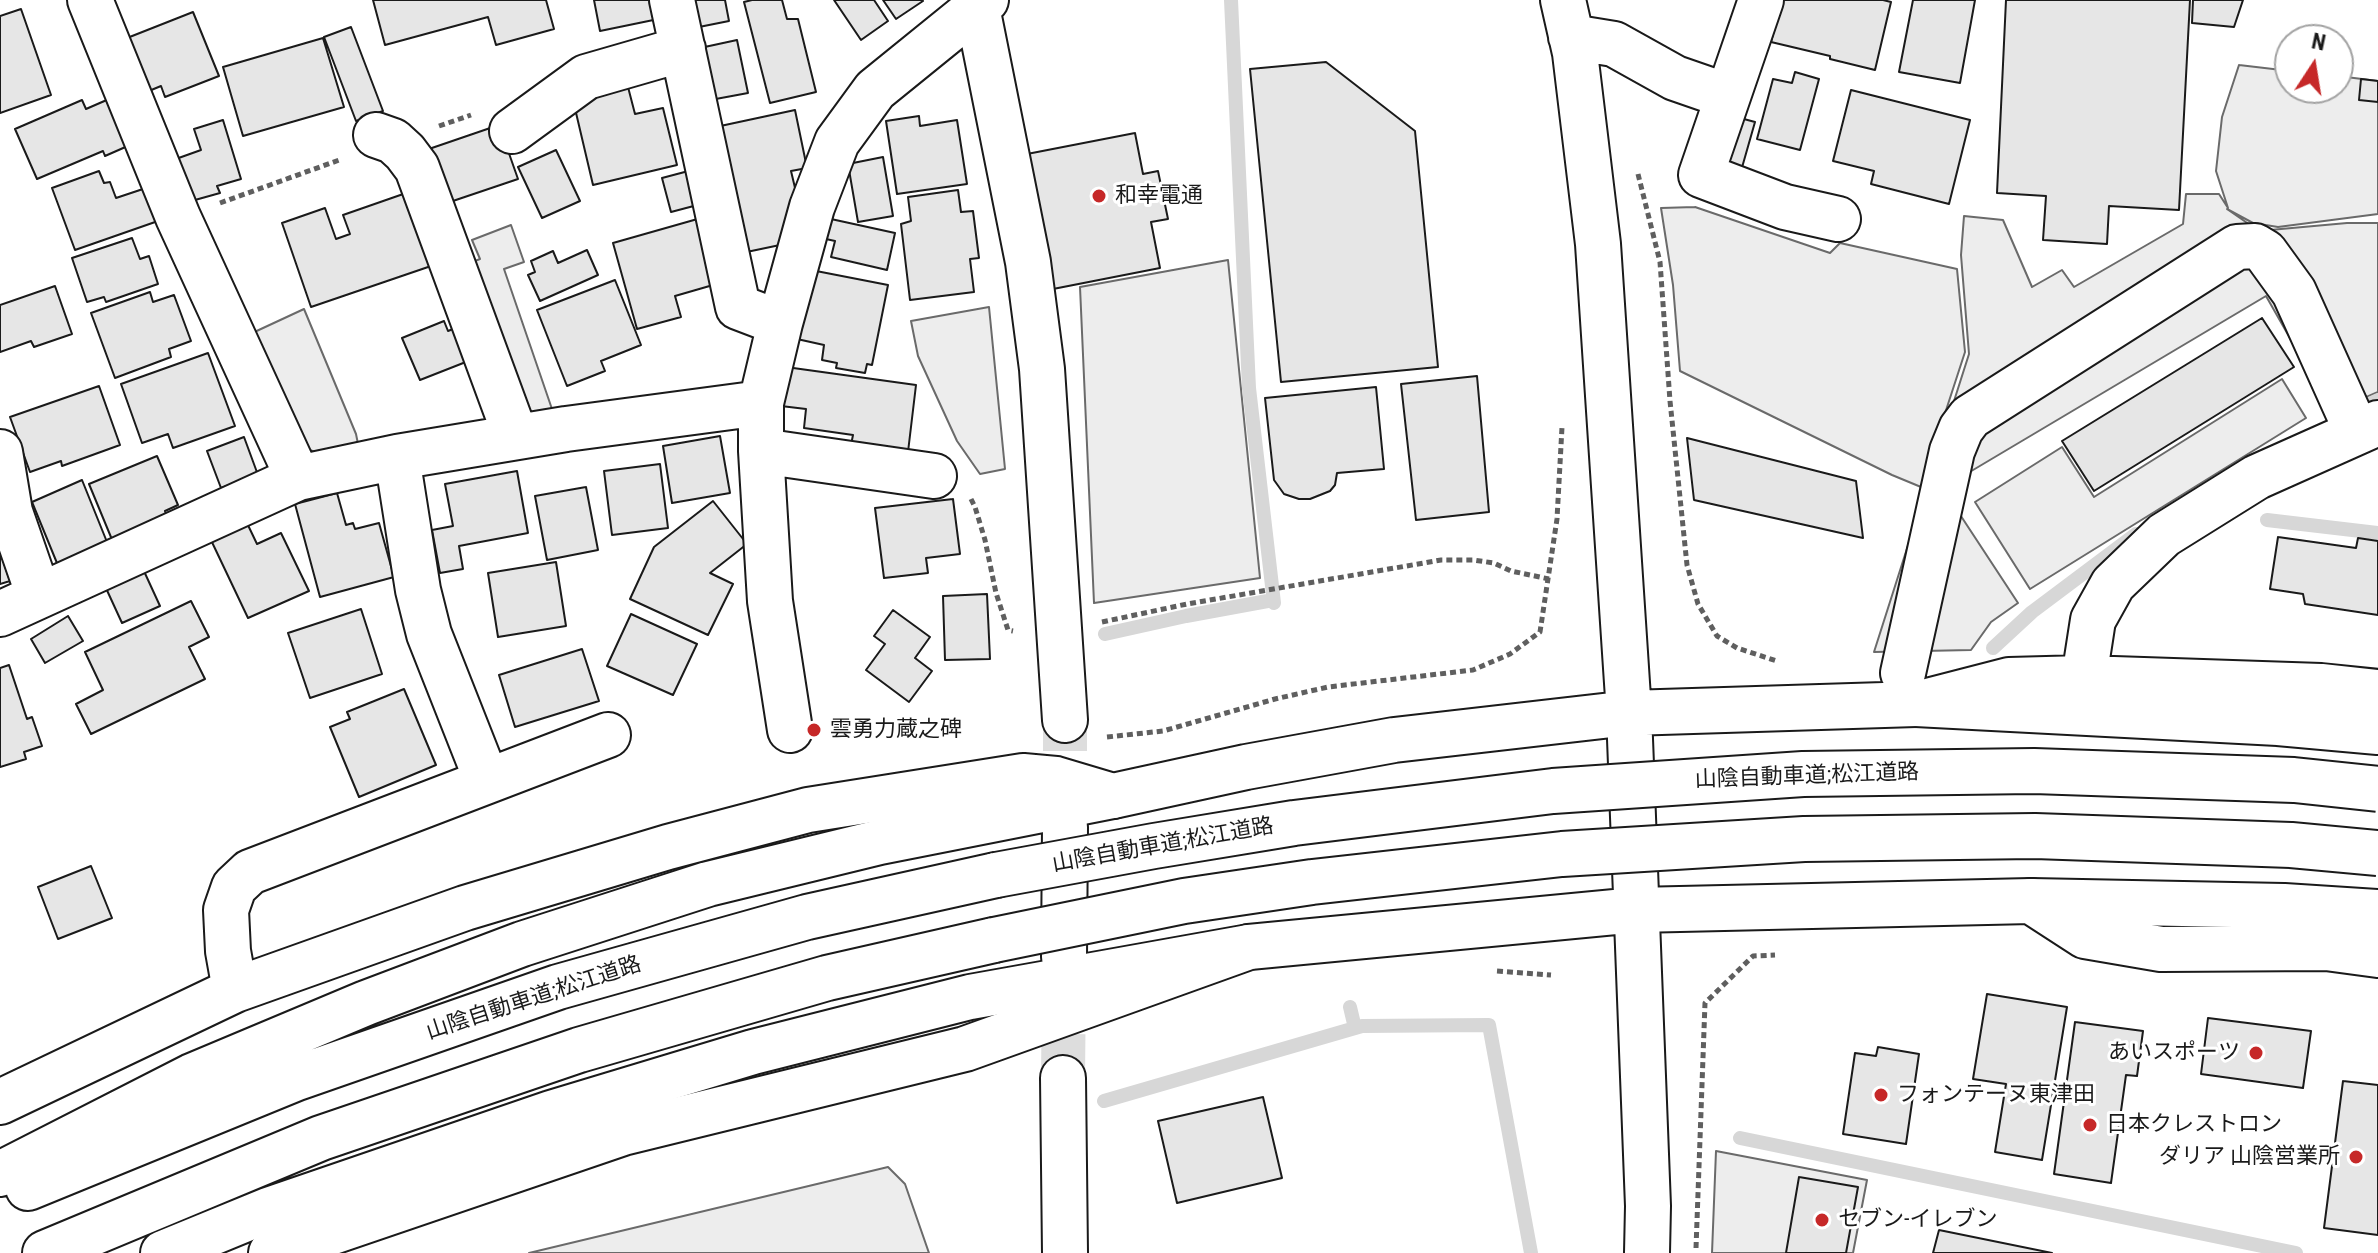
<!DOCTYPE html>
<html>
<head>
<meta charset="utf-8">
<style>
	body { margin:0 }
	#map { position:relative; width:2378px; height:1253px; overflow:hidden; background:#fff; font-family:"Roboto Condensed",sans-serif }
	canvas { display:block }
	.north { position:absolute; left:2274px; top:24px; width:80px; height:80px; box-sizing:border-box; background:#fff; border:2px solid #a3a3a3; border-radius:50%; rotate:12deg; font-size:22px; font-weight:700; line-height:32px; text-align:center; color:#1a1a1a }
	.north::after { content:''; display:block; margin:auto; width:28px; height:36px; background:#c62828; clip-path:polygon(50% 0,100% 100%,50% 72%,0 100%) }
</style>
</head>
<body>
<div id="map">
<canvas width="2378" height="1253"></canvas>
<div class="north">N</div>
</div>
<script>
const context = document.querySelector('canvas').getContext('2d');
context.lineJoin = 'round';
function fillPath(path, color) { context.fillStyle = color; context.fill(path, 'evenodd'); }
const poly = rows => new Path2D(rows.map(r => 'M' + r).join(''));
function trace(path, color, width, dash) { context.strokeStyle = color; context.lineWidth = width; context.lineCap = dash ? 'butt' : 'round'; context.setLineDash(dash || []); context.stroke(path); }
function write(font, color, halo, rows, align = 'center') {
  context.font = font + ' "Roboto Condensed","Noto Sans JP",sans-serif'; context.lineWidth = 6; context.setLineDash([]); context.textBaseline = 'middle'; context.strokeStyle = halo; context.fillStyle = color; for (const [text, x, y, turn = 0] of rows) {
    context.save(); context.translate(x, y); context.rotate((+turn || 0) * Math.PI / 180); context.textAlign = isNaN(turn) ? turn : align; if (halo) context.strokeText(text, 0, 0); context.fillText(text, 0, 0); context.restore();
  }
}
const built = poly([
	[2239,65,2290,71,2290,88,2338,88,2338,76,2378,81,2378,214,2278,227,2253,223,2227,209,2253,227,2270,230,2347,223,2378,223,2378,392,2332,412,2266,296,1968,473,1955,507,2018,603,1991,622,1971,650,1874,652,1969,354,1961,255,1964,216,2003,220,2032,287,2062,270,2074,287,2183,224,2186,194,2219,194,2228,208,2216,171,2222,117,2239,65],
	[1695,207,1830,253,1840,243,1957,269,1965,352,1921,487,1892,475,1680,371,1673,285,1661,208,1695,207],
	[511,225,524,262,504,269,553,412,520,419,465,265,480,259,472,240,511,225],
	[1228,260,1260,578,1094,603,1080,287,1228,260],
	[989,307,1005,469,980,474,957,441,918,356,911,321,989,307],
	[304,309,356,434,359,449,330,457,301,447,248,335,304,309],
	[2282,379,2306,418,2030,589,1975,502,2062,447,2094,497,2282,379],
	[1716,1151,1867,1180,1853,1253,1712,1253,1716,1151],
	[888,1167,905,1184,929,1253,529,1253,888,1167]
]);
const stream = poly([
	[1231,0,1249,388,1274,603],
	[2356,410,2378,400],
	[2267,520,2378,533],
	[1105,634,1186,616,1273,600],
	[1993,648,2032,612,2136,534],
	[1350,1007,1355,1028],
	[1104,1101,1362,1026,1489,1025,1531,1253],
	[1740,1138,2296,1253]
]);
const building = poly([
	[373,0,546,0,554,29,496,45,488,17,385,45,373,0],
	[594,0,664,0,668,17,600,31,594,0],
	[683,0,725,0,729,21,689,29,683,0],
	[752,0,782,0,787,19,798,19,816,92,770,103,744,2,752,0],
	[834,0,874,0,888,21,861,40,834,0],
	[883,0,922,0,923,1,896,19,883,0],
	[1782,0,1883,0,1891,2,1875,70,1830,59,1830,56,1771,42,1782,0],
	[1913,0,1975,0,1960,83,1899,72,1913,0],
	[2006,0,2190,0,2179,210,2109,206,2107,244,2043,240,2046,196,1997,193,2006,0],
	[2193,0,2243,0,2234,27,2192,23,2193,0],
	[21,9,51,95,0,113,0,16,21,9],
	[193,12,219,76,165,97,161,86,144,93,122,40,193,12],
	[351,27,383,111,356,121,324,37,351,27],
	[323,38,344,107,243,136,223,67,323,38],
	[737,40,748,93,705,101,700,48,737,40],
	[1326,62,1415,131,1438,367,1281,382,1250,69,1326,62],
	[1795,72,1819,79,1800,150,1757,139,1773,79,1792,83,1795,72],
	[2361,79,2378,81,2378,102,2359,100,2361,79],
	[628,87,635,114,663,108,677,165,593,185,573,100,628,87],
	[1851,90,1970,120,1949,204,1871,184,1874,171,1833,161,1851,90],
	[109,99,130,145,105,156,103,151,37,179,15,129,82,100,86,109,109,99],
	[795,110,807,168,791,171,796,192,780,245,737,254,711,128,795,110],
	[1729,115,1755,122,1739,178,1713,170,1729,115],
	[919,116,920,126,957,120,967,184,897,194,886,121,919,116],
	[223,120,241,179,217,186,220,193,195,200,193,196,185,198,173,160,201,150,194,129,223,120],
	[499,125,518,179,444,204,426,150,499,125],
	[1135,133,1143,174,1158,171,1168,219,1151,222,1160,268,1053,289,1027,154,1135,133],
	[556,150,580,201,542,218,518,167,556,150],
	[883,157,893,216,858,222,848,164,883,157],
	[696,169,705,203,671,212,662,178,696,169],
	[99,171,104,183,110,182,116,198,146,188,158,221,75,250,52,188,99,171],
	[958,190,961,212,973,211,979,258,970,259,974,292,910,300,901,224,911,221,908,197,958,190],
	[409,192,434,265,311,307,282,223,325,208,336,239,350,234,343,215,409,192],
	[701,218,720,283,675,296,681,317,637,329,613,243,701,218],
	[831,219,895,233,887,270,831,257,835,241,826,239,831,219],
	[132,238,140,259,149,256,158,284,106,302,104,297,87,302,72,258,132,238],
	[587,250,598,275,540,301,528,275,535,272,531,261,553,251,558,263,587,250],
	[811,270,888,285,872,365,867,364,865,373,836,368,837,363,822,360,824,345,797,339,811,270],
	[615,280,641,345,601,361,605,371,567,386,537,310,615,280],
	[55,286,72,334,34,347,31,341,0,352,0,305,55,286],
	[150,292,153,302,174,295,191,341,169,349,171,357,115,378,91,313,150,292],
	[2262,318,2294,367,2094,491,2062,441,2262,318],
	[444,321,448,331,463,325,476,358,420,380,402,338,444,321],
	[208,353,235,426,173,448,168,434,142,443,121,384,208,353],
	[786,367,916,385,908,452,851,445,853,435,804,428,806,409,781,406,786,367],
	[1477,376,1489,512,1416,520,1401,384,1477,376],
	[99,386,120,445,62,466,61,461,30,472,10,417,99,386],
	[1376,387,1384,469,1337,473,1335,485,1330,491,1310,499,1299,499,1284,494,1274,480,1265,398,1376,387],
	[720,436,730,493,672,503,663,446,720,436],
	[244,437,258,475,221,488,207,451,244,437],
	[1687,438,1856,481,1863,538,1694,500,1687,438],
	[157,456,178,505,165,511,168,518,113,542,89,484,157,456],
	[660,464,668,528,612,535,604,471,660,464],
	[517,471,528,533,459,546,463,569,440,573,432,530,453,526,445,484,517,471],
	[82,480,109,547,59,568,32,502,82,480],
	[586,487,598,550,547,560,535,496,586,487],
	[337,493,346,525,353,523,355,529,379,523,394,577,320,597,295,504,337,493],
	[953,499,960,554,926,558,928,573,884,578,875,508,953,499],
	[713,501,747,544,710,573,733,584,708,635,630,599,654,547,713,501],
	[246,521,257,544,281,533,309,591,248,618,210,538,246,521],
	[2278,537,2356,548,2358,538,2378,541,2378,615,2305,604,2303,594,2270,589,2278,537],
	[0,551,10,581,0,584,0,551],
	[556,562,566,626,498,637,488,573,556,562],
	[143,569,160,606,122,623,105,586,143,569],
	[987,594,990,659,945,660,943,596,987,594],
	[191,601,209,637,189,647,205,679,91,734,76,704,103,690,85,652,191,601],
	[361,609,382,674,310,698,288,633,361,609],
	[893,610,930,637,915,658,932,671,909,702,866,670,885,644,874,636,893,610],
	[631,614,697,644,673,695,607,666,631,614],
	[68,616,83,641,45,663,31,639,68,616],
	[582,649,599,701,515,727,499,675,582,649],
	[9,665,27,719,32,717,42,746,24,752,26,759,0,767,0,668,9,665],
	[404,689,436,765,359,797,330,727,350,719,347,712,404,689],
	[91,866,112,918,58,939,38,887,91,866],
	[1987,994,2067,1007,2042,1160,1995,1152,2006,1084,1973,1079,1987,994],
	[2208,1018,2311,1031,2303,1088,2201,1074,2208,1018],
	[2075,1022,2143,1031,2137,1076,2126,1075,2111,1183,2054,1174,2075,1022],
	[1878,1047,1919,1054,1906,1144,1843,1134,1855,1053,1876,1056,1878,1047],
	[2343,1081,2378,1085,2378,1235,2324,1228,2343,1081],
	[1263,1097,1282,1178,1177,1203,1158,1121,1263,1097],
	[1799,1177,1858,1187,1846,1253,1786,1253,1799,1177],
	[1939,1230,2052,1253,1933,1253,1939,1230]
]);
const minorTunnel = poly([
	[1065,817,1065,720],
	[1063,1078,1064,979]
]);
const path = poly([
	[439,126,471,115],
	[1638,174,1660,262,1670,401,1687,565,1698,604,1717,636,1737,648,1777,661],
	[220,203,342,159],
	[971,499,975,507,985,540,996,593,1008,630,1013,631],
	[1102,622,1187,604,1441,560,1473,560,1494,563,1511,571,1549,579],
	[1107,737,1163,731,1275,699,1328,687,1473,670,1510,654,1540,632,1557,519,1562,427],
	[1497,971,1551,975],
	[1696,1248,1705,1003,1753,956,1775,955]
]);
const minor = poly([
	[90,0,178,217,298,478],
	[672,0,738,307,780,323],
	[1563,0,1575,53,1598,244,1629,713,1648,1206,1647,1253],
	[1761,0,1701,175,1785,207,1838,219],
	[977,7,1028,262,1042,369,1065,720],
	[1571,37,1614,44,1675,78,1727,96],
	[512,131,586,77,683,49],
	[376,135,393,141,405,152,417,168,516,437],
	[761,451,934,476],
	[0,452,10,512,39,596],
	[397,457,418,590,429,634,487,781],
	[0,614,298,478,397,457,566,429,761,403],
	[1903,673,1952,451,1961,429,1970,417,2237,247,2255,246,2265,252,2294,292,2357,432],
	[2084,678,2093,620,2113,584,2164,535,2257,477,2378,423],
	[790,730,770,601,761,451,761,403,780,323,812,207,837,142,875,90,986,0],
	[1064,957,1065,827],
	[235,990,228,951,226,910,234,887,250,872,608,735],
	[1063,1078,1065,1253],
	[0,1102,235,990,465,908,668,847,808,810,1023,776,1056,779,1113,796,1246,767,1394,740,1629,713,1916,704,2009,680,2084,678,2321,686,2378,692],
	[271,1253,623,1133,965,1049,1249,947,1636,910,2031,901,2085,936,2161,949,2326,948,2378,955]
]);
const highway = poly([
	[1916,704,2278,723,2378,732],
	[2031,901,2284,906,2378,912],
	[0,1174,192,1076,366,1003,522,944,708,884,880,842,1113,796],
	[28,1188,297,1078,558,987,807,917,996,875],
	[45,1253,321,1138,579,1050,827,978,994,940],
	[163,1253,268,1210,551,1113,753,1052,970,997,1249,947]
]);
const highwayBridge = poly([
	[996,875,1154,846,1294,823,1553,791,1803,774,2034,771,2294,780,2378,789],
	[994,940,1184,901,1312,882,1562,854,1804,839,2035,836,2291,845,2378,853]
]);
const markers = [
	[1099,196,8,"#c62828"],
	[814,730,8,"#c62828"],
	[2256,1053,8,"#c62828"],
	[1881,1095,8,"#c62828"],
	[2090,1125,8,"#c62828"],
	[2356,1157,8,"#c62828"],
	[1822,1220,8,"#c62828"]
];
const poiNames = [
	["和幸電通",1115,196],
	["雲勇力蔵之碑",830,730],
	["あいスポーツ",2240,1053,"right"],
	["フォンテーヌ東津田",1897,1095],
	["日本クレストロン",2106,1125],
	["ダリア 山陰営業所",2340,1157,"right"],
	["セブン-イレブン",1838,1220]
];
const streetNames = [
	["山陰自動車道;松江道路",1807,777,-2],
	["山陰自動車道;松江道路",1163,846,-10],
	["山陰自動車道;松江道路",534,999,-18]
];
fillPath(built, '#ededed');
trace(built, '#6a6a6a', 2);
trace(stream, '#d7d7d7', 14);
fillPath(building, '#e6e6e6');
trace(building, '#1a1a1a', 2);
trace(minorTunnel, '#ddd', 44, [44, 22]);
trace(minor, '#1a1a1a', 48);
trace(highway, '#1a1a1a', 48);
trace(path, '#5f5f5f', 5, [6, 4]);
trace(minor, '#fff', 44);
trace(highway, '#fff', 44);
trace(highwayBridge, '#1a1a1a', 48, []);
trace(highwayBridge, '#fff', 44);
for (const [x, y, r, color] of markers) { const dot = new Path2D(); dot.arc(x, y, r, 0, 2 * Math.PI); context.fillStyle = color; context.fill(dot); trace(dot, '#fff', 3); }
write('22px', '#1a1a1a', '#fff', poiNames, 'left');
write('22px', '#1a1a1a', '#fff', streetNames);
</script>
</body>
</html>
